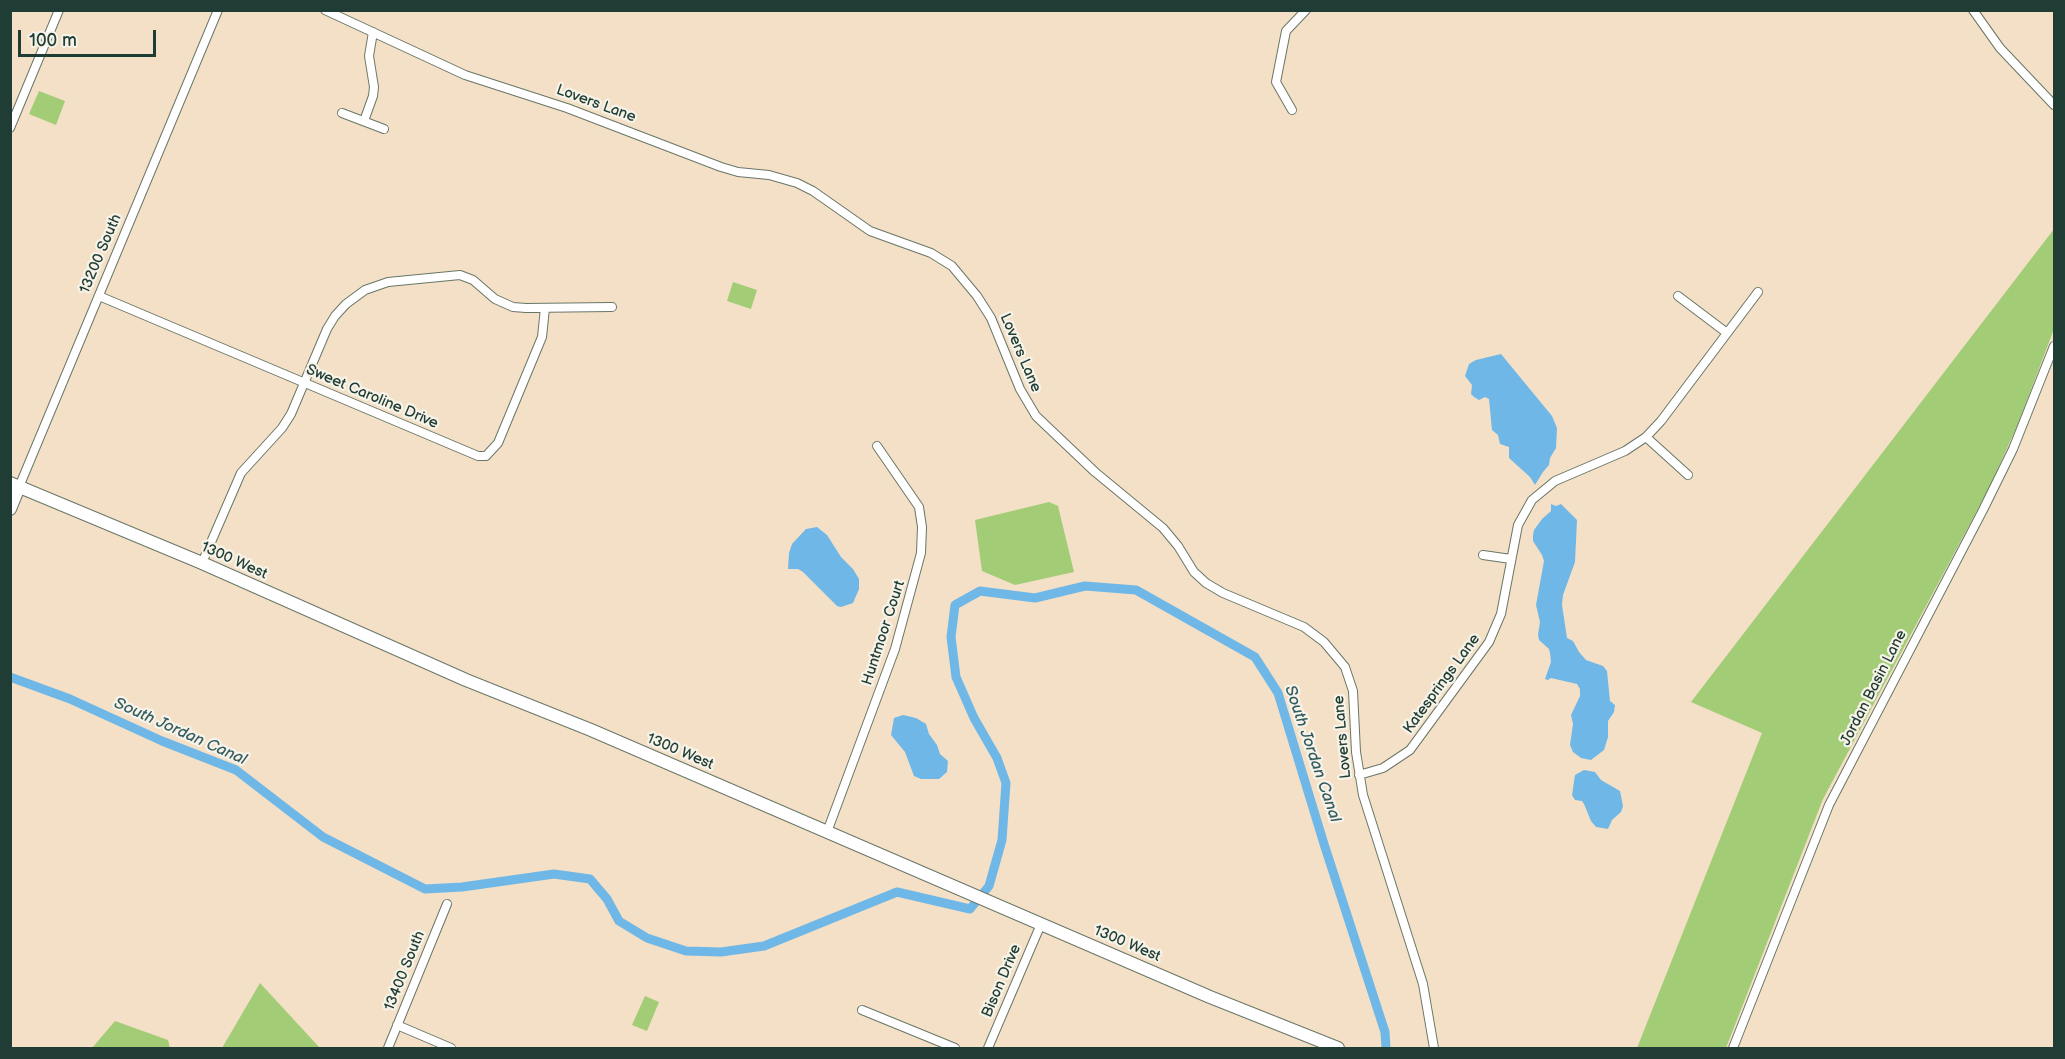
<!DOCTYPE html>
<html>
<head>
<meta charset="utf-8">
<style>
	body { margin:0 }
	#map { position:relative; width:2065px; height:1059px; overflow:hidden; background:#f3e0c6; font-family:"Balsamiq Sans",sans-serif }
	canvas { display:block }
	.frame { position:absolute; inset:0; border:12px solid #1f3d34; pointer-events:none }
	.scale { position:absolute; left:18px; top:30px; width:138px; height:27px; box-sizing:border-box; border:3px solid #1f3d34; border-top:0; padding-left:8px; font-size:18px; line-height:21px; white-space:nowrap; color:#1f3d34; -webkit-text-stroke:4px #f7f3e8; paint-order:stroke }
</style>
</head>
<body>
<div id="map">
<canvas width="2065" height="1059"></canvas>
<div class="frame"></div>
<div class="scale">100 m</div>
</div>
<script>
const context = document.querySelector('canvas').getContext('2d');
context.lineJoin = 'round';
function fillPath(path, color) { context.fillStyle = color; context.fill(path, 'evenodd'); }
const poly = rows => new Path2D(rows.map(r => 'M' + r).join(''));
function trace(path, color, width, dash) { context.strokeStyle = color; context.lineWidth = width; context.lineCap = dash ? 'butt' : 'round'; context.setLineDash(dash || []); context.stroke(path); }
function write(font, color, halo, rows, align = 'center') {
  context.font = font + ' "Balsamiq Sans",sans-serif'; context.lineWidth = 4.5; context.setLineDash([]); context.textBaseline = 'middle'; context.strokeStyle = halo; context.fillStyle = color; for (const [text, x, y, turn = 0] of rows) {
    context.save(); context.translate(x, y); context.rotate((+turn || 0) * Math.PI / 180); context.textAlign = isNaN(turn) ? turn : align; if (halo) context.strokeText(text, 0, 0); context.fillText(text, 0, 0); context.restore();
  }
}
const green = poly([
	[39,91,65,101,56,125,29,114],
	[2054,229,2054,329,2018,424,1989,488,1823,799,1726,1048,1637,1048,1762,733,1691,702],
	[733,282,757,290,751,309,727,301],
	[1049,502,1058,506,1074,572,1015,585,982,571,975,520],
	[260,983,319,1047,319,1048,222,1048],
	[645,996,659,1002,647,1031,632,1025],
	[115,1021,168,1040,170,1048,92,1048]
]);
const water = poly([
	[1501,354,1552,416,1557,428,1556,448,1550,458,1549,465,1543,472,1535,485,1530,477,1509,458,1509,447,1500,444,1498,435,1492,430,1489,399,1485,397,1479,400,1474,397,1471,394,1472,385,1465,376,1469,364,1476,360],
	[1551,504,1556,506,1561,504,1577,520,1575,562,1563,595,1562,605,1567,638,1573,641,1579,652,1586,660,1603,666,1607,671,1610,701,1615,705,1614,712,1608,721,1608,737,1604,750,1591,760,1581,758,1573,752,1570,745,1573,724,1571,715,1580,696,1580,689,1577,684,1551,678,1548,680,1545,679,1551,662,1550,653,1549,649,1539,640,1538,635,1540,622,1536,605,1544,561,1542,555,1533,541,1533,535,1534,530,1542,519,1551,511],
	[817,527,827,535,841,557,853,569,859,579,859,589,853,603,841,607,837,606,803,572,798,569,788,569,789,553,792,544,806,529],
	[903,715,916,718,926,724,929,734,937,745,940,754,948,761,947,772,939,779,921,779,914,776,905,752,891,735,894,718],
	[1584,770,1595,772,1601,780,1620,791,1623,806,1621,812,1612,820,1608,829,1596,827,1591,821,1584,804,1582,801,1575,800,1572,795,1575,775]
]);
const canal = poly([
	[10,677,70,699,162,741,236,770,323,837,425,889,462,887,554,874,590,879,607,899,619,921,647,938,686,951,721,952,764,946,897,892,970,909,989,886,1002,840,1006,783,997,758,974,718,956,677,951,637,955,605,980,591,1035,598,1085,586,1136,590,1255,657,1278,693,1324,844,1385,1032,1386,1048]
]);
const street = poly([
	[325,10,465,75,567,108,721,167,738,172,769,175,797,183,813,191,870,231,931,253,952,266,977,296,991,318,1020,389,1036,416,1095,472,1163,528,1178,546,1194,572,1206,583,1223,593,1304,627,1324,642,1345,667,1353,691,1356,752,1363,795,1423,984,1434,1048],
	[1973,10,2000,48,2054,105],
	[1292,110,1276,82,1286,31,1306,10],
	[342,113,384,129],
	[364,121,373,96,374,87,369,56,373,32],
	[10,128,59,10],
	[99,296,478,456,486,456,498,443,542,337,545,308],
	[1678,296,1727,333],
	[1646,437,1688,475],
	[19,487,218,10],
	[1483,555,1511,559],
	[202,563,241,473,282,428,291,414,327,329,335,316,346,304,365,290,388,282,460,275,473,280,495,299,513,307,526,308,612,307],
	[1359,775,1383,768,1410,750,1489,642,1501,614,1518,525,1532,500,1555,481,1625,451,1646,437,1661,421,1758,292],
	[827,832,895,649,921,553,922,527,919,507,877,446],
	[862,1010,955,1048],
	[397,1025,451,1048],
	[388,1048,447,904],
	[988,1048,1041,924],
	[1733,1048,1829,805,1983,510,2013,449,2054,346]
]);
const secondary = poly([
	[10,483,202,563,466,680,591,730,1210,997,1338,1048],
	[10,509,19,487]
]);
const streetNames = [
	["Lovers Lane",596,104,20],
	["13200 South",101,254,-67],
	["Lovers Lane",1020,353,67],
	["Sweet Caroline Drive",372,397,23],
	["1300 West",234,561,24],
	["Huntmoor Court",884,633,-72],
	["Katesprings Lane",1442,684,-54],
	["Jordan Basin Lane",1874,688,-63],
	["Lovers Lane",1343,737,-95],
	["1300 West",680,752,23],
	["1300 West",1127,944,23],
	["13400 South",405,971,-68],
	["Bison Drive",1002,981,-67]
];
const waterNames = [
	["South Jordan Canal",180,732,24],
	["South Jordan Canal",1312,754,71]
];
fillPath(green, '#a3cc77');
fillPath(water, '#6fb7e7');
trace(canal, '#6fb7e7', 9);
trace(street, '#697667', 10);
trace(secondary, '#697667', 14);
trace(street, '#fff', 8);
trace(secondary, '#fff', 12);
write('15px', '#1f3d34', '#f7f3e8', streetNames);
write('italic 16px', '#335c61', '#f7f3e8', waterNames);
</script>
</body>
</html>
